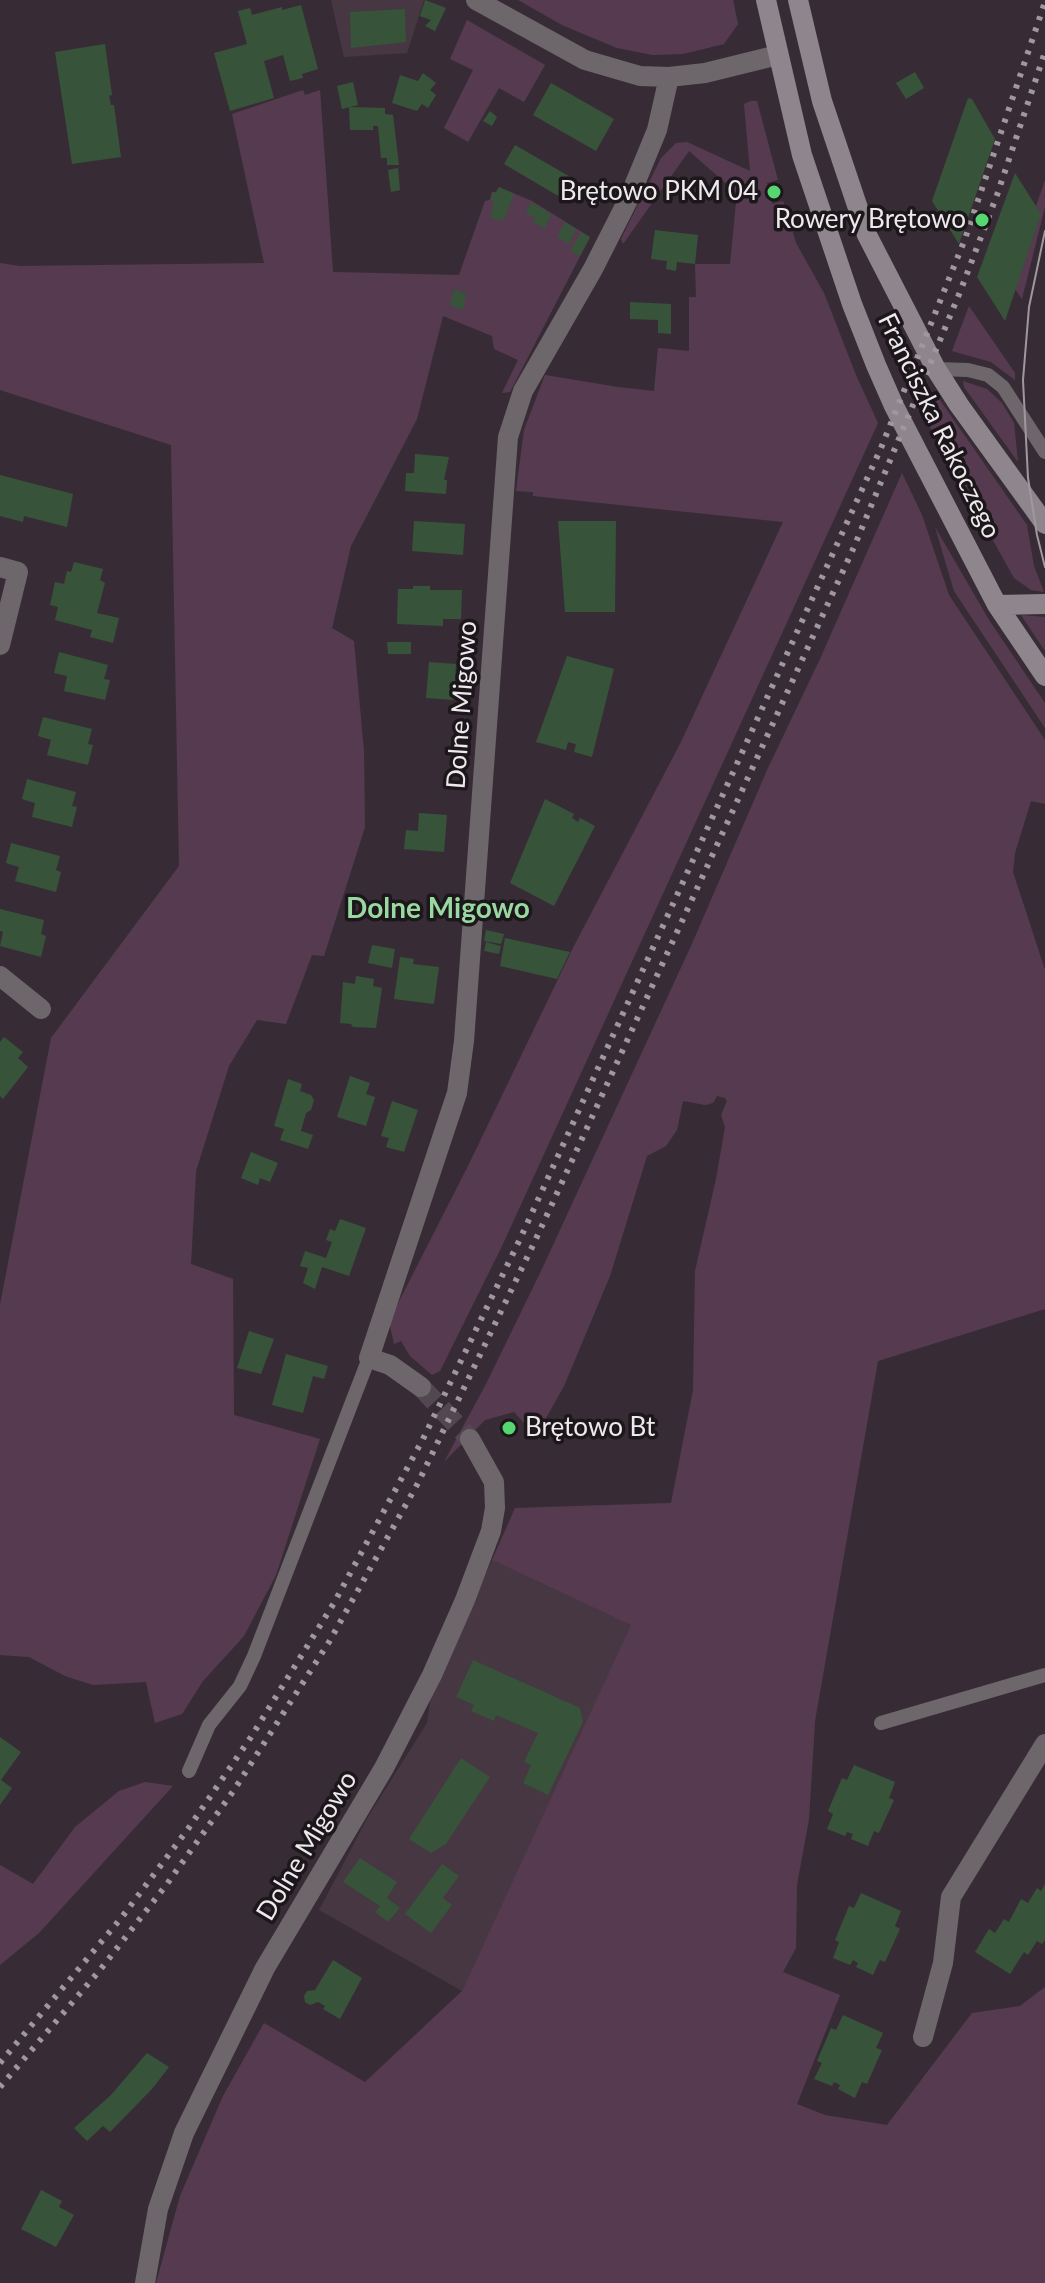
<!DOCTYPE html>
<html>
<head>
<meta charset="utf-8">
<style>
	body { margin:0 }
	canvas { display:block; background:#372c35 }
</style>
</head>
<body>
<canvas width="1045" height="2283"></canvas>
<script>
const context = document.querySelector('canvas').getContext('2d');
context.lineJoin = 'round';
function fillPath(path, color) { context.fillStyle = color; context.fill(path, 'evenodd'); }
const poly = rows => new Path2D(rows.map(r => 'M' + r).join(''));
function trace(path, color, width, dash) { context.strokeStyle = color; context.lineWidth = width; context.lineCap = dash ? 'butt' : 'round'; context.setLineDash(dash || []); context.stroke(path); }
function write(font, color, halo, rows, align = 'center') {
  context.font = font + ' Lato,sans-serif'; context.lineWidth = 7; context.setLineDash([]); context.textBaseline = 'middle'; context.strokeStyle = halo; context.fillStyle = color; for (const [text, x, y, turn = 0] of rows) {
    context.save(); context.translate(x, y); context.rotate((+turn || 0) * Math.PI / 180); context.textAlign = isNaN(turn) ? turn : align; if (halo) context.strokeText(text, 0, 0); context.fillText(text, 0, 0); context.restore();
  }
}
const built = poly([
	[331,0,424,0,407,53,344,57],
	[492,1560,632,1625,462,1991,319,1910,368,1817,427,1723,431,1695]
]);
const green = poly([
	[518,0,733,0,738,24,724,44,683,54,653,55,617,48,562,25],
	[467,20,545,65,524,102,499,88,468,142,444,128,473,70,450,59],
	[303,90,305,95,320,90,333,272,459,275,485,201,490,200,492,192,496,192,499,187,532,201,590,237,510,392,502,393,518,360,494,349,492,336,443,316,417,419,351,546,332,628,354,641,364,752,365,827,324,956,312,955,286,1024,257,1020,229,1066,196,1171,191,1264,233,1279,234,1415,320,1439,276,1575,244,1636,203,1681,182,1714,155,1723,146,1682,93,1685,65,1676,29,1657,0,1655,0,1305,51,1038,179,866,171,445,0,390,0,263,20,266,264,263,232,114],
	[751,101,757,101,778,180,767,183,772,204,783,201,796,243,824,293,856,375,878,423,502,1246,440,1371,432,1375,410,1356,401,1341,394,1344,389,1321,469,1164,574,946,681,742,783,522,533,496,533,492,516,491,524,430,545,375,618,387,654,391,658,348,689,351,689,297,696,297,695,264,730,264,737,193,689,151,623,244,621,239,661,158,676,143,687,142,750,171,744,104],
	[1045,180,1045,207,1022,299,1010,282],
	[969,306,1015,373,1015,380,991,362,952,351],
	[963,381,987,389,1002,403,1014,423,1018,462,964,387],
	[935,393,1027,525,1034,566,1044,592,1031,590,1014,578,925,418],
	[902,473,922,515,949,595,1045,740,1045,804,1031,801,1015,853,1013,872,1045,970,1045,1309,878,1361,815,1721,809,1819,797,1885,796,1948,783,1972,840,1995,797,2104,825,2115,887,2125,972,2013,1020,2006,1045,1987,1045,2283,156,2283,180,2196,223,2096,264,2023,365,2082,462,1991,631,1625,492,1560,515,1508,671,1503,693,1390,695,1271,716,1179,725,1127,721,1115,727,1101,725,1098,717,1096,713,1103,705,1105,683,1101,677,1130,666,1146,647,1156,610,1276,564,1386,536,1436,514,1412,485,1420,444,1462,486,1384,542,1269,691,946,768,768,820,659],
	[935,527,989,620,1045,703,1045,728,954,591],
	[1021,615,1045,617,1045,651],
	[145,1782,173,1786,39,1933,0,1965,0,1865,33,1884,75,1827,119,1791]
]);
const building = poly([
	[425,0,446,8,435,31,425,26,431,20,420,16],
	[301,5,318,69,302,74,303,78,290,81,283,55,264,61,274,98,230,111,214,53,247,44,238,11,250,8,252,15,282,7,282,10],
	[405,9,406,42,351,48,350,12],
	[105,44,112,95,109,96,111,105,114,105,121,157,72,164,55,52],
	[915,72,924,88,906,99,896,83],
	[423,73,436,83,430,90,436,95,428,108,422,104,417,111,392,103,400,75,418,81],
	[353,82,358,105,342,109,337,86],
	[551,83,614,119,596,151,533,115],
	[968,98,972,99,995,139,959,244,932,201],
	[349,107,385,108,385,114,393,115,399,165,387,165,387,158,381,158,378,126,373,126,373,130,350,130],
	[490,111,497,117,492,126,483,121],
	[515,145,572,178,560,197,504,164],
	[398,168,400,190,391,192,388,170],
	[1015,173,1041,214,1005,321,977,277],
	[499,187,514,194,504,220,490,218,494,201,490,200,492,193,496,193],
	[531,202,551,214,545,229,533,222,535,218,526,213],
	[565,222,576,229,569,244,557,237],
	[655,230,698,235,695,264,677,262,676,271,666,269,667,261,651,259],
	[581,232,590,237,580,256,570,251],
	[454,289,466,294,463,310,450,305],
	[630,302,671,304,671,334,658,333,658,320,630,319],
	[415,454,449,457,444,480,447,480,446,494,405,491,406,473,414,473],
	[0,475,73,494,67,527,24,516,23,522,0,516],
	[414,521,465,524,463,555,412,551],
	[558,521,616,521,615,612,565,612],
	[74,562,103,569,100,580,105,583,97,613,119,618,113,643,90,637,92,630,55,620,58,607,50,605,55,582,64,584,67,571,71,572],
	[413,586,430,586,430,590,462,590,461,619,443,619,443,626,397,624,398,589,413,589],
	[387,642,411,642,411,654,388,654],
	[59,652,108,665,104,679,110,680,105,700,64,691,67,676,54,673],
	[567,656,614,669,592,757,574,752,576,744,568,742,566,750,536,742],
	[429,662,456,664,454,700,426,698],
	[43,717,92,729,88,744,93,745,88,765,47,755,51,740,38,736],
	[27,779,76,792,72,806,77,807,72,827,32,817,35,803,22,799],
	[545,799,574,814,572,818,578,822,580,818,595,826,554,906,510,883],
	[419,813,447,815,444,852,404,849,406,830,418,831],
	[11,843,60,856,56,870,61,872,56,892,15,881,19,867,6,863],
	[0,909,44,920,41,934,46,936,41,957,0,946,3,932,0,931],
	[486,930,504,934,501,944,484,941],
	[505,938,570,952,557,979,500,966],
	[486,942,501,946,499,954,484,951],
	[372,945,395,949,392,968,368,963],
	[400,957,414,959,413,964,439,967,434,1004,394,999],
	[356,976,374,979,373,986,382,988,376,1028,353,1027,351,1024,340,1023,343,982,355,984],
	[4,1037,23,1052,18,1058,28,1067,3,1099,0,1096,0,1042],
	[350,1076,370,1083,366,1094,375,1097,366,1126,337,1117],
	[288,1079,302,1084,300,1091,311,1095,314,1100,311,1110,306,1113,301,1131,313,1135,308,1149,280,1140,284,1129,274,1126],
	[392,1101,418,1110,404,1152,386,1147,389,1138,381,1136],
	[251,1152,278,1163,270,1182,260,1178,258,1185,241,1178],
	[340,1219,366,1228,349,1276,322,1267,315,1289,303,1283,308,1268,300,1266,305,1251,326,1258,332,1242,326,1240,330,1229,335,1231],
	[249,1331,274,1339,261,1374,237,1368],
	[286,1354,328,1366,324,1379,313,1376,303,1413,272,1405],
	[511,1419,518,1426,506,1438,499,1431],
	[473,1660,580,1708,583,1722,548,1795,523,1783,531,1765,524,1762,538,1733,496,1715,494,1721,471,1711,474,1705,456,1697],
	[0,1737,21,1752,1,1780,12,1788,0,1805],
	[461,1758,490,1777,446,1844,431,1853,409,1839],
	[854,1765,895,1782,889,1798,894,1800,879,1833,874,1831,868,1846,851,1839,853,1834,847,1832,845,1836,827,1829,833,1814,828,1811,842,1778,847,1780],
	[360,1858,397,1882,387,1898,400,1908,388,1922,375,1912,380,1906,343,1882],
	[442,1864,459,1876,443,1898,452,1905,431,1933,405,1914],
	[1045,1884,1045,1940,1042,1944,1037,1941,1028,1955,1024,1952,1010,1974,975,1952,989,1929,995,1933,1004,1919,1009,1922,1021,1899,1028,1903,1037,1888,1041,1891],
	[861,1893,901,1911,895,1926,900,1929,885,1962,880,1960,873,1975,856,1967,858,1963,853,1960,850,1965,833,1958,839,1942,835,1940,849,1906,854,1908],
	[333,1960,362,1978,340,2019,323,2009,325,2006,318,2002,310,2005,305,2002,304,1996,307,1991,315,1990],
	[843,2015,883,2033,876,2048,882,2050,867,2084,862,2082,855,2098,838,2089,840,2085,834,2082,832,2086,814,2079,822,2063,817,2061,831,2028,836,2030],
	[147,2053,169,2067,152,2089,110,2132,103,2126,87,2141,74,2128,111,2095],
	[41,2190,62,2201,59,2207,74,2215,56,2247,21,2229]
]);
const streetTunnel = poly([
	[421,1387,470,1439]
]);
const lane = poly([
	[936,369,968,370,988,375,1003,387,1045,452],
	[881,1723,1045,1675],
	[189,1771,209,1725,240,1686,254,1656,369,1358]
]);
const street = poly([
	[476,0,585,60,640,76,669,77,705,73,778,55],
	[0,567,18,572,0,645],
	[0,976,41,1009],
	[421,1387,390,1365,369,1358,457,1093,464,1041,508,437,523,391,593,269,629,198,657,130,669,77],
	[923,2037,943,1963,951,1897,1045,1744],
	[145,2283,158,2209,184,2133,265,1968,384,1768,432,1675,465,1600,491,1531,495,1508,494,1482,470,1439]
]);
const secondary = poly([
	[766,0,802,155,852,304,876,365,894,406,997,605,1045,676],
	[798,0,822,101,867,235,936,369,959,405,1045,524],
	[997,605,1045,604]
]);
const tram = poly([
	[1045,231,1029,307,1023,380,1028,478,1037,535,1045,567]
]);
const rail = poly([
	[0,2063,122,1917,188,1829,251,1737,334,1603,423,1439,521,1237,881,448,965,239,1045,2],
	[0,2087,100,1970,167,1884,234,1790,329,1642,418,1483,535,1241,854,547,960,292,997,195,1045,52]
]);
const markers = [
	[774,192,8,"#56d671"],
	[982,220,8,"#56d671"],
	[509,1428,8,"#56d671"]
];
const poiNames = [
	["Brętowo PKM 04",758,192],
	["Rowery Brętowo",966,220],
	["Brętowo Bt",525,1428,"left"]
];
const streetNames = [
	["Franciszka Rakoczego",939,426,64],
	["Dolne Migowo",462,705,-86],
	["Dolne Migowo",307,1846,-59]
];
const neighbourhoodNames = [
	["Dolne Migowo",438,909]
];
fillPath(built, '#463743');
fillPath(green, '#563b50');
fillPath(building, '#37533a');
trace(streetTunnel, '#534851', 20, [20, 10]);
trace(lane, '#6d676c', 14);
trace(street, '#6d676c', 20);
trace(secondary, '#8f868d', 20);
trace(tram, '#a0989e', 2);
trace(rail, '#a0989e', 6, [4, 8]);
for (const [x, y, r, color] of markers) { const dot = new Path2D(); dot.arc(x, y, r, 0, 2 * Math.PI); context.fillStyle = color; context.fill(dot); trace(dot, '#1b171a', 3); }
write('26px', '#efe8ed', '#1b171a', poiNames, 'right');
write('26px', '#efe8ed', '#1b171a', streetNames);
write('bold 28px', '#99d8a1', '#1b171a', neighbourhoodNames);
</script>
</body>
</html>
